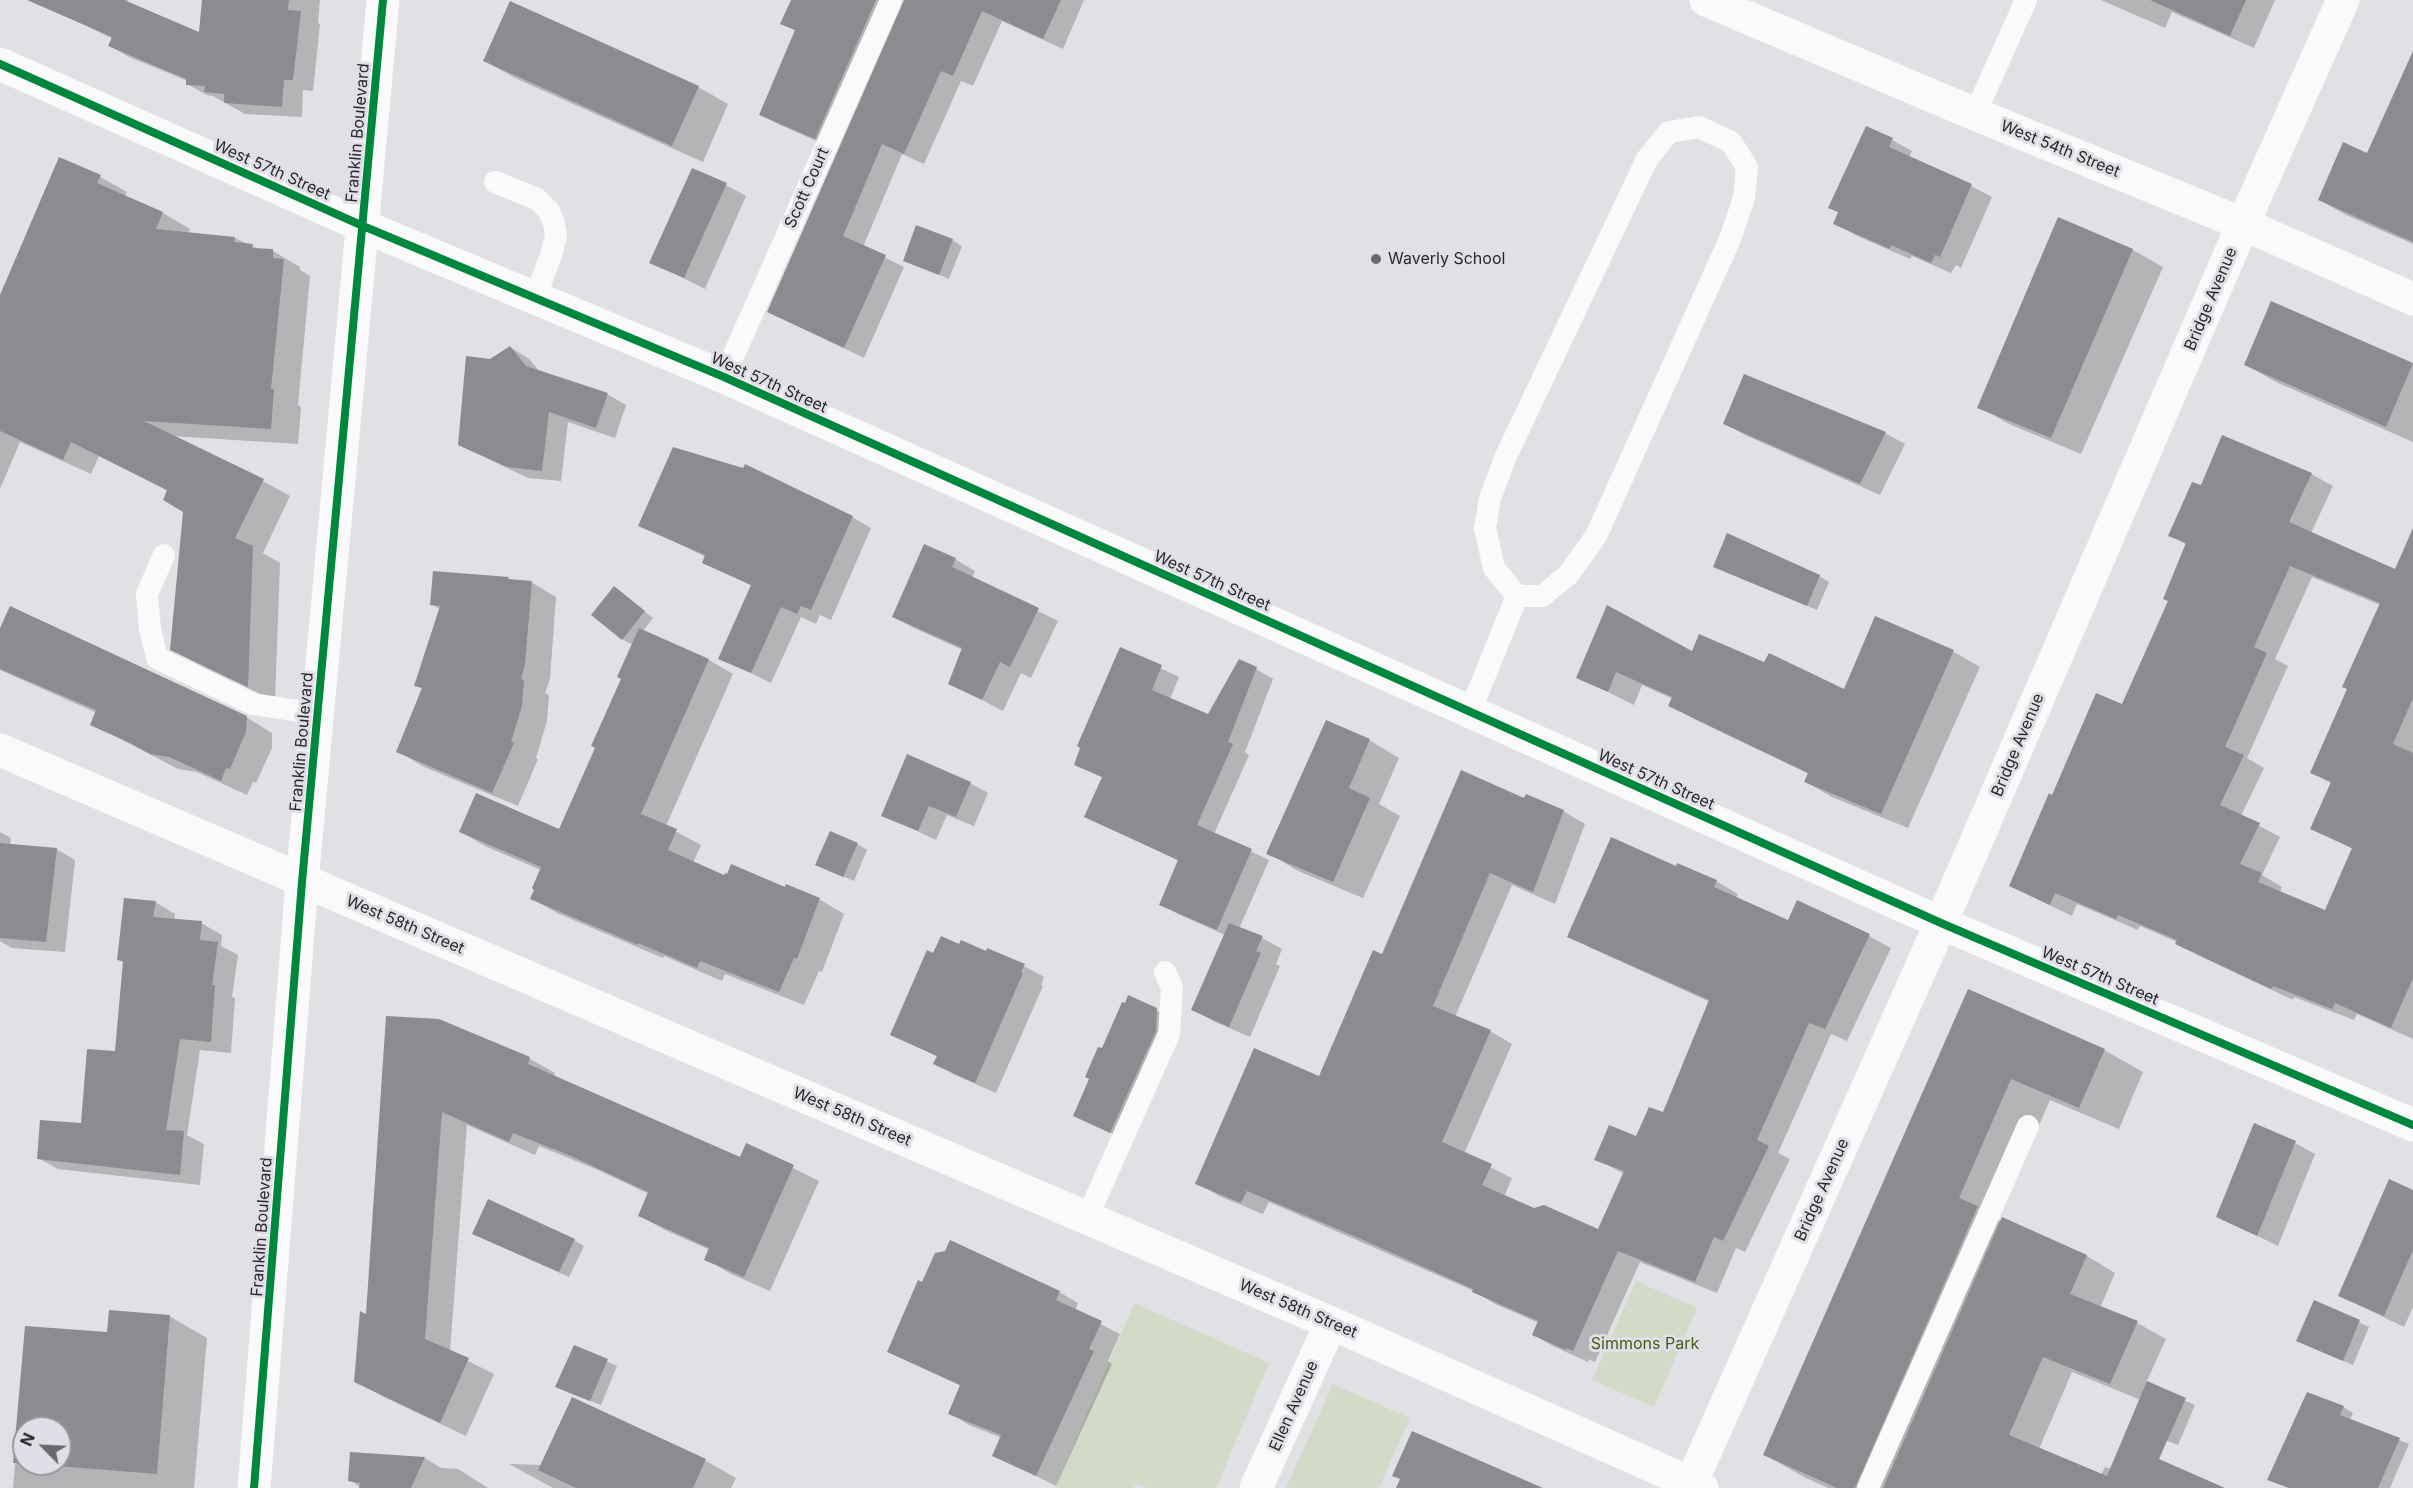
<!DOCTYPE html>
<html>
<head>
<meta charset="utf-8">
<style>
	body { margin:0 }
	#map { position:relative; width:2413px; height:1488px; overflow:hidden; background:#e1e1e5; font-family:Inter,sans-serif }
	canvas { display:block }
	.north { position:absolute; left:12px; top:1416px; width:60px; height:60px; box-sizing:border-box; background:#e0dfe7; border:2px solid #97969c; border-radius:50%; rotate:294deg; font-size:16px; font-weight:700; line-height:24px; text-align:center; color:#29292c }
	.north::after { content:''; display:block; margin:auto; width:21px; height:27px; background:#69696d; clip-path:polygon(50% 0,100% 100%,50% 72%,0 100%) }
</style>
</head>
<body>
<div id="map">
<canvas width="2413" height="1488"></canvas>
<div class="north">N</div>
</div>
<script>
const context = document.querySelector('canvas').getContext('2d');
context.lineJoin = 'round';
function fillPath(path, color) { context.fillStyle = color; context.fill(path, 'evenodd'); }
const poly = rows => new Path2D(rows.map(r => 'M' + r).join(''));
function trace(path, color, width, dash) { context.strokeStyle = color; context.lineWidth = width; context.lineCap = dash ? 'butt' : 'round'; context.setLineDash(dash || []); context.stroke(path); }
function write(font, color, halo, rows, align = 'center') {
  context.font = font + ' Inter,sans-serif'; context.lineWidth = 6; context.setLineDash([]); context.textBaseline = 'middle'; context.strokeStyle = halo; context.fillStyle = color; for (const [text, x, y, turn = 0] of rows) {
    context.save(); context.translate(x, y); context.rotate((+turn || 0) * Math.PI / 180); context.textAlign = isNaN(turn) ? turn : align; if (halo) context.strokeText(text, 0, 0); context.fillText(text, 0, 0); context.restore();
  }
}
const green = poly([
	[1636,1281,1697,1308,1654,1407,1592,1380],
	[1134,1303,1269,1363,1216,1488,1147,1488,1136,1484,1134,1488,1055,1488],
	[1333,1384,1410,1418,1379,1488,1286,1488]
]);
const shadow = poly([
	[48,0,128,0,127,3,200,34,203,0,320,0,318,23,320,24,313,91,303,90,302,117,245,114,213,96,207,95,187,84,188,81,129,57,110,46,113,39,56,11],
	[793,0,903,0,898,6,835,149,780,125,761,114,796,31,782,23],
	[906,0,1084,0,1063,49,1002,21,973,86,961,81,924,164,902,154,863,247,904,267,864,358,769,312],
	[2101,0,2275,0,2254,48,2172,12,2165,28],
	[2413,55,2413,244,2346,215,2320,200,2368,155],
	[485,61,698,87,728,104,703,162,515,78],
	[1892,140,1912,151,1909,158,1971,186,1992,197,1961,268,1956,265,1951,273,1912,256,1910,259,1855,235,1835,223],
	[100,177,127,192,125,197,163,213,190,229,188,234,235,238,261,250,273,251,300,267,300,270,310,276,298,405,301,407,298,444,171,436,263,481,290,496,263,553,280,563,275,701,200,665,172,649,184,511,168,491,99,456,91,474,20,442,0,489,0,298],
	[726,185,746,196,705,289,651,262],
	[2059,219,2133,250,2163,267,2081,454,2009,424,1979,407],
	[952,240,962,246,949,279,904,260],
	[2272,303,2413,364,2413,442,2276,382,2246,365],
	[510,347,529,359,540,372,607,394,626,405,615,438,568,422,561,481,528,478,459,445,491,360],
	[1725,424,1885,433,1905,444,1880,495,1745,435],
	[2311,474,2333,486,2311,533,2396,571,2413,532,2413,1039,2357,1014,2354,1020,2294,997,2293,1000,2198,955,2177,942,2140,926,2138,930,2077,904,2072,916,2010,886,2053,797,2123,706,2170,601,2187,545,2170,535,2202,487],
	[2312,577,2380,605,2349,689,2312,772,2332,784,2312,828,2353,849,2326,912,2280,892,2282,887,2262,875,2280,837,2241,816,2264,768,2247,758,2288,666,2275,659],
	[852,517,871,528,831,620,820,615,816,624,801,617,771,683,720,658,752,586,704,562,706,557,640,525],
	[955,559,975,571,972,578,1058,621,1031,678,1021,673,1003,711,950,683,963,650,914,628,894,617],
	[1715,566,1819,576,1829,582,1817,610],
	[508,578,513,581,531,582,556,597,550,679,545,693,549,695,547,721,536,758,538,759,518,806,422,766,398,751,423,689,416,685,441,610,431,604],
	[614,588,653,618,643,631,709,660,733,674,666,826,701,845,693,863,724,877,786,889,819,899,844,914,822,972,819,971,804,1005,725,974,722,981,664,956,663,958,557,913,532,899,541,870,485,846,461,832,559,831,597,747,633,645,622,639],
	[1875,618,1954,652,1980,667,1908,828,1832,797,1806,782,1809,774,1696,720,1670,705,1673,699,1642,685,1634,705,1578,677,1692,653,1765,664,1844,691],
	[0,632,246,717,272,733,272,748,256,783,253,782,247,795,197,772,178,769,92,724,97,713,0,670],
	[1121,649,1179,677,1170,699,1209,716,1256,669,1273,679,1245,752,1249,755,1214,834,1269,860,1239,929,1262,938,1282,949,1276,964,1280,966,1250,1037,1213,1021,1193,1009,1225,935,1178,914,1161,904,1179,861,1086,816,1103,778,1075,764],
	[1369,740,1399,758,1379,804,1400,816,1363,898,1298,871,1268,853],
	[970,783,988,793,974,826,947,815,936,840,883,815],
	[1525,800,1563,811,1585,824,1555,904,1512,885,1455,1017,1490,1031,1512,1044,1464,1154,1512,1178,1504,1197,1534,1210,1599,1231,1624,1174,1596,1159,1637,1138,1664,1114,1710,1002,1591,948,1569,936,1677,868,1716,881,1738,894,1736,898,1789,921,1797,902,1869,936,1891,948,1847,1041,1831,1034,1778,1153,1790,1159,1745,1252,1736,1248,1717,1293,1640,1262,1595,1362,1589,1359,1588,1362,1555,1347,1534,1335,1539,1323,1495,1304,1474,1291,1269,1202,1263,1214,1219,1196,1197,1183,1320,1078,1383,956],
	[0,832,11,838,10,846,56,849,75,860,65,952,12,948,0,941],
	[857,844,867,850,854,881,827,870],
	[155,902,175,914,174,921,201,923,222,935,221,946,238,955,232,997,235,998,231,1053,200,1050,187,1135,204,1144,200,1185,58,1169,38,1158,82,1125,123,1055,124,963,119,960],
	[960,946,1024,966,1044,977,1041,985,1043,986,996,1093,955,1075,935,1064,938,1057,892,1034,934,955],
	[1969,991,2104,1050,2143,1072,2119,1129,2050,1100,1998,1220,2002,1222,2003,1219,2087,1256,2115,1273,2100,1308,2137,1323,2166,1339,2146,1383,2195,1405,2178,1445,2140,1431,2141,1400,2072,1372,2039,1449,2101,1475,2105,1467,2171,1488,1828,1488,1804,1477,1765,1455],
	[1156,1010,1177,1022,1131,1143,1075,1115,1103,1050],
	[439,1021,530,1059,555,1073,554,1077,740,1159,747,1145,819,1181,770,1291,731,1274,706,1259,710,1250,665,1230,640,1216,649,1194,598,1170,539,1146,535,1155,467,1125,450,1352,494,1374,466,1436,382,1396,356,1381,368,1316],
	[2295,1143,2315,1154,2278,1246,2217,1216],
	[2413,1191,2413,1307,2404,1327,2340,1296],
	[484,1239,574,1240,584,1246,569,1277],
	[1059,1292,1078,1303,1075,1311,1120,1334,1108,1361,1112,1364,1056,1486,994,1455,1002,1438,969,1425,950,1413,961,1386,888,1351],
	[2315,1302,2369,1327,2353,1365,2308,1346],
	[169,1316,207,1338,194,1488,13,1488,26,1327,108,1334],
	[24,1428,60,1428,60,1464,24,1464],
	[575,1347,617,1366,601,1405,567,1392],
	[572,1399,706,1461,736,1478,731,1488,553,1488,509,1464,542,1465],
	[2343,1407,2353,1413,2350,1420,2409,1444,2390,1488,2288,1488,2269,1479],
	[351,1454,425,1458,441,1468,458,1469,488,1488,361,1488,350,1480]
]);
const building = poly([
	[27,0,124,0,199,32,202,0,289,0,288,10,301,11,293,80,284,80,282,107,224,103,224,94,204,92,205,86,186,85,186,79,108,46,112,37],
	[791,0,876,0,815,139,759,115,795,30,780,24],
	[904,0,1061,0,1043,39,982,11,953,76,941,71,904,154,882,144,843,236,886,255,844,348,767,312],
	[2150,0,2246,0,2230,36],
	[510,1,699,86,672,146,483,61],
	[2413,51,2413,242,2318,200,2343,142,2367,153],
	[1866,126,1893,138,1889,147,1972,184,1940,257,1935,255,1931,263,1891,245,1890,249,1833,224,1838,212,1828,208],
	[59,157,101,175,97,183,163,212,156,229,235,237,234,242,253,244,252,248,273,249,273,258,284,259,271,389,274,389,271,429,144,421,264,479,235,538,253,546,248,687,170,650,183,512,163,500,167,490,71,442,63,460,0,431,0,295],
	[692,168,727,183,684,278,649,263],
	[2058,217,2133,249,2051,438,1977,408],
	[916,225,953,239,939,275,903,261],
	[2271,301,2413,363,2386,427,2244,365],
	[510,346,526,366,608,393,596,428,549,412,542,471,507,467,458,445,466,356,490,359],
	[1744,374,1886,432,1860,484,1723,424],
	[2222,435,2312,473,2289,522,2395,569,2413,528,2413,698,2393,744,2413,753,2413,978,2391,1028,2335,1003,2332,1009,2273,986,2271,989,2175,944,2177,940,2118,915,2116,919,2055,893,2050,905,2009,886,2049,793,2052,795,2096,693,2122,704,2168,601,2163,599,2186,543,2168,536,2192,482,2201,485],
	[2290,566,2380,603,2342,687,2347,689,2310,773,2331,782,2310,829,2352,848,2325,910,2258,882,2262,873,2240,864,2260,823,2220,805,2244,755,2225,747,2267,653,2254,647],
	[673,447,743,468,745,464,853,516,811,610,801,606,797,614,781,607,751,673,718,659,751,585,702,563,705,555,638,526],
	[1727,533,1820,575,1807,606,1713,567],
	[924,544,956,558,952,567,1039,608,1010,667,1000,662,982,700,948,684,962,648,892,617],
	[433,571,509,577,508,579,532,581,525,664,521,679,524,680,522,706,511,742,514,743,492,793,396,752,422,688,414,686,440,606,430,605],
	[614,586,645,611,622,640,591,615],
	[1607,605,1692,651,1699,634,1764,662,1769,653,1844,689,1875,616,1954,650,1881,814,1804,782,1808,773,1668,706,1672,697,1616,672,1608,692,1576,678],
	[10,606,247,716,246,732,230,769,226,768,221,781,169,757,150,754,132,744,90,725,96,710,0,669,0,628],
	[639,628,709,659,641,814,677,829,668,850,724,875,725,873,727,874,731,864,785,887,786,884,820,898,797,959,794,958,779,992,700,961,697,968,638,943,638,945,530,899,534,890,532,888,541,867,459,832,476,793,559,829,595,748,591,746,621,679,617,677],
	[1120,647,1162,665,1152,690,1208,714,1239,659,1257,667,1228,742,1233,744,1197,825,1252,849,1217,930,1159,905,1178,860,1084,817,1102,777,1074,765,1080,748,1077,746],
	[1326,720,1370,739,1349,788,1370,798,1333,882,1266,854],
	[907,754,971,782,956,817,929,806,918,831,881,816],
	[1461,770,1524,798,1526,794,1564,810,1533,892,1490,873,1433,1006,1491,1030,1442,1142,1492,1164,1482,1185,1534,1208,1544,1205,1598,1229,1624,1171,1594,1160,1609,1125,1636,1136,1649,1107,1663,1112,1709,1000,1567,937,1611,837,1676,866,1677,863,1717,880,1714,887,1788,920,1797,900,1870,934,1825,1029,1809,1023,1757,1140,1769,1146,1723,1241,1714,1237,1695,1282,1618,1251,1573,1351,1567,1348,1566,1350,1532,1335,1538,1321,1472,1292,1473,1289,1361,1239,1247,1191,1241,1203,1195,1184,1254,1048,1319,1076,1373,950,1382,954],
	[830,831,858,843,843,877,815,865],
	[0,843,57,848,46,942,0,938],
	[124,898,156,901,153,917,202,921,200,940,218,942,212,985,215,985,211,1042,180,1039,166,1130,184,1131,180,1175,37,1159,40,1120,81,1123,87,1049,115,1051,123,961,117,960],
	[1229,923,1263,936,1256,951,1261,953,1229,1027,1191,1010],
	[941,936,959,944,961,940,986,951,987,948,1025,964,1021,972,1023,973,975,1083,933,1064,937,1056,890,1035,927,950,933,953],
	[1968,989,2105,1049,2079,1108,2011,1079,1959,1198,1978,1206,1855,1488,1837,1488,1763,1455],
	[1128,995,1157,1008,1156,1031,1110,1133,1073,1116,1089,1079,1085,1077,1098,1047,1102,1048,1122,1002,1125,1003],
	[386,1016,439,1019,530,1057,528,1064,740,1157,746,1143,794,1165,744,1277,704,1260,709,1248,638,1216,648,1192,571,1156,513,1133,509,1142,442,1112,425,1339,469,1358,440,1423,354,1382,360,1311,366,1314],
	[2254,1123,2296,1141,2257,1236,2216,1217],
	[2389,1179,2413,1190,2413,1250,2384,1316,2338,1296],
	[488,1199,575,1239,559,1272,472,1234],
	[2002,1217,2087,1255,2070,1294,2138,1321,2110,1384,2043,1357,2009,1435,2107,1476,2147,1381,2186,1398,2159,1459,2225,1488,1883,1488],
	[950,1240,1060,1291,1056,1300,1102,1321,1089,1349,1094,1351,1036,1476,992,1456,1001,1435,948,1414,960,1385,887,1352,918,1280,922,1282,935,1253,945,1251],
	[2314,1300,2360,1320,2343,1361,2296,1341],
	[109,1310,170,1315,157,1474,31,1464,60,1464,60,1428,24,1428,24,1463,13,1463,25,1326,107,1332],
	[574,1345,608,1359,590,1401,555,1387],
	[2307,1392,2344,1406,2340,1415,2400,1438,2378,1488,2289,1488,2267,1480],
	[572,1397,706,1459,693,1488,576,1488,538,1470],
	[1412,1431,1543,1488,1396,1488,1400,1479,1392,1476],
	[350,1452,425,1457,411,1488,359,1488,360,1483,348,1481]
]);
const service = poly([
	[1975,114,2026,0],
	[1699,127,1731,142,1747,167,1744,198,1730,239,1596,536,1568,575,1542,596,1517,596,1494,568,1485,528,1490,498,1506,456,1647,159,1669,132,1699,127],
	[495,182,537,199,549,211,554,223,556,236,551,255,535,298],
	[724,377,891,0],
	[164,555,147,594,150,629,157,658,253,704,318,714],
	[1470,712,1517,596],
	[1087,1218,1169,1034,1172,988,1165,972],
	[1868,1488,2028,1126]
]);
const minor = poly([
	[1706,0,1975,114,2243,224,2413,299],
	[0,64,363,226,724,377,1941,923,2413,1125],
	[0,750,1331,1323,1702,1488],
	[1256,1488,1331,1323],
	[1689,1488,1941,923,2243,224,2343,0]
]);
const tertiary = poly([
	[254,1488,302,882,383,0]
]);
const cycleway = poly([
	[0,64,363,226,724,377,1941,923,2413,1125],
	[254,1488,302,882,383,0]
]);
const markers = [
	[1376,259,6,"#69696d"]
];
const streetNames = [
	["Franklin Boulevard",358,133,-85],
	["West 54th Street",2060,149,22],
	["West 57th Street",272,170,24],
	["Scott Court",807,188,-66],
	["Bridge Avenue",2211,299,-67],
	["West 57th Street",769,383,24],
	["West 57th Street",1212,581,24],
	["Franklin Boulevard",302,742,-85],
	["Bridge Avenue",2018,745,-67],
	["West 57th Street",1656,780,24],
	["West 58th Street",405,925,23],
	["West 57th Street",2100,976,23],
	["West 58th Street",852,1117,23],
	["Bridge Avenue",1822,1190,-66],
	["Franklin Boulevard",262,1227,-86],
	["West 58th Street",1298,1309,23],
	["Ellen Avenue",1294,1406,-66]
];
const poiNames = [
	["Waverly School",1388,259]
];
const parkNames = [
	["Simmons Park",1645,1344]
];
fillPath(green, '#d2dbc8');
fillPath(shadow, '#0003');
fillPath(building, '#8c8b8f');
trace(service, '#fafafb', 22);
trace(minor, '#fafafb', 33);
trace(tertiary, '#fafafb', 33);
trace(cycleway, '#00873e', 8);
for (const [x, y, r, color] of markers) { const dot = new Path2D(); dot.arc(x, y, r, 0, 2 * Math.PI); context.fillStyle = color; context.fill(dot); trace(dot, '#e0dfe7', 2); }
write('16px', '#29292c', '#e0dfe7', streetNames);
write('16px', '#29292c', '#e0dfe7', poiNames, 'left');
write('16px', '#445e15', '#e0dfe7', parkNames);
</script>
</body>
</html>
